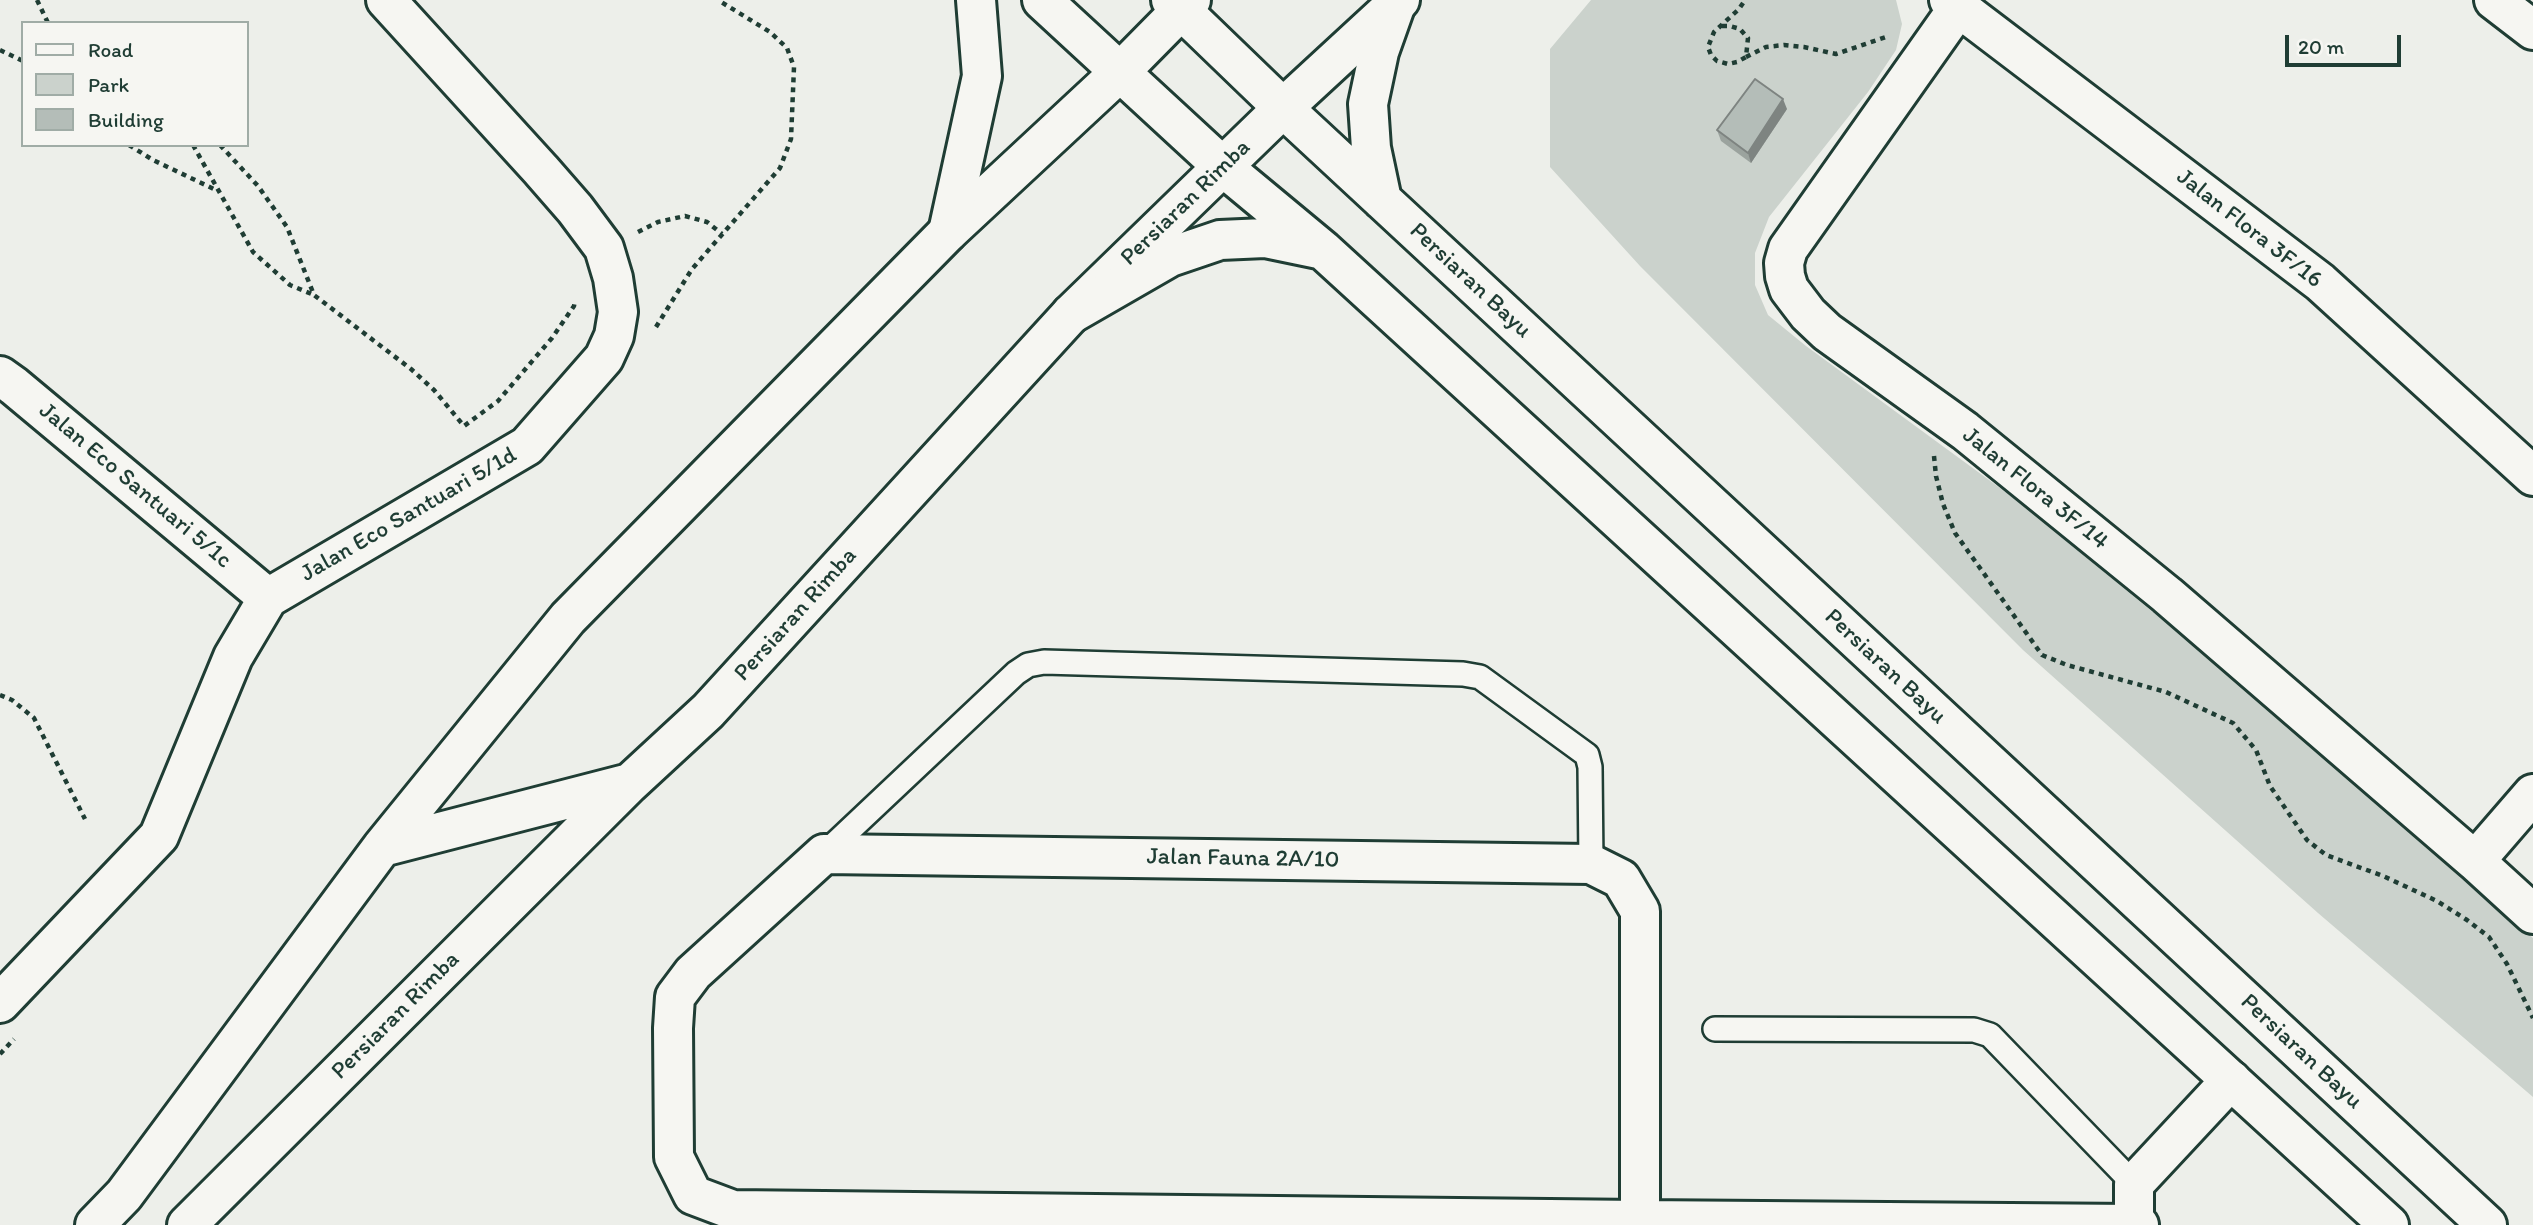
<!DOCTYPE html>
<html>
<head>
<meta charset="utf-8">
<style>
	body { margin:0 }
	#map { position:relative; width:2533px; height:1225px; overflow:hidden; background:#edefea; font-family:Itim,sans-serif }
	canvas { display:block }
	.legend { position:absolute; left:21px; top:21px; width:228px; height:126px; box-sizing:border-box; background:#f6f6f2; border:2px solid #a0aca6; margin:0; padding:9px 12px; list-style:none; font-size:21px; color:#1f3d34 }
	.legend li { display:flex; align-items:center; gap:14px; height:35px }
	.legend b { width:35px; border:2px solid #a0aca6 }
	.scale { position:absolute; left:2285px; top:35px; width:116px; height:32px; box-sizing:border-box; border:4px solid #1f3d34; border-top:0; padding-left:9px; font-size:21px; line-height:24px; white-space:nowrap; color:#1f3d34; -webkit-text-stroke:5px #f6f6f2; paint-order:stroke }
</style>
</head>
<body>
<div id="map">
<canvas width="2533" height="1225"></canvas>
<ul class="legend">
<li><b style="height:9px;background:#f6f6f2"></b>Road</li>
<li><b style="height:19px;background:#cbd2cc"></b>Park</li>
<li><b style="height:19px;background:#b4bdb8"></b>Building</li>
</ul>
<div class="scale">20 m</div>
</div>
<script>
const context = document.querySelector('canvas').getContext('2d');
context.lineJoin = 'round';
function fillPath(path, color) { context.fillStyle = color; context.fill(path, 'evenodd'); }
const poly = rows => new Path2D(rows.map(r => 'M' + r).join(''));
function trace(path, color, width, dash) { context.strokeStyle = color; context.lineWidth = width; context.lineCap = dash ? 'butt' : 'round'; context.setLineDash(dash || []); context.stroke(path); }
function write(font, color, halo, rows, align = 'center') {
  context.font = font + ' Itim,sans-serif'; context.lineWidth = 6; context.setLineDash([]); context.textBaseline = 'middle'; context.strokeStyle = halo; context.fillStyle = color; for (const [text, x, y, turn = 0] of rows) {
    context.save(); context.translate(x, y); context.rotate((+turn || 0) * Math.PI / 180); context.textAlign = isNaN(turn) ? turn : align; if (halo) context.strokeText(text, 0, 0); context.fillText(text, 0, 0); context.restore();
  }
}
const green = poly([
	[1591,0,1896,0,1902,24,1896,50,1868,92,1769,217,1755,253,1755,285,1768,315,1806,346,2015,499,2343,768,2533,938,2533,1097,2318,913,2023,650,1640,266,1550,167,1550,49]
]);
const path = poly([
	[37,0,48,23],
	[1722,26,1730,26,1740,29,1748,38,1746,57,1737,62,1728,64,1717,61,1711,55,1708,47,1714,32,1739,9,1745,0],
	[0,50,23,61],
	[1746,57,1766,47,1784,45,1804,47,1836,54,1889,36],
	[129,145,153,160,216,190],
	[193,145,253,252,290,285,314,295],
	[220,145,258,186,287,227,314,295,411,369,434,390,464,426,498,401,552,338,574,306,575,300],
	[638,232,658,222,685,216,707,222,722,234],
	[656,327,692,269,780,168,791,139,794,67,787,48,770,32,718,0],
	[1934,456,1936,476,1943,504,1955,533,2042,655,2067,665,2166,692,2233,723,2256,750,2270,786,2307,840,2326,855,2383,876,2437,901,2467,920,2489,937,2507,964,2533,1018],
	[0,695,12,700,34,718,85,819],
	[0,1054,14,1039]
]);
const service = poly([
	[824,854,1016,673,1028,665,1044,662,1463,674,1480,677,1587,755,1590,767,1591,864],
	[1715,1029,1974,1030,1990,1035,2134,1184]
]);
const minor = poly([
	[1949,0,2320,282,2533,476],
	[2494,0,2533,30],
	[1958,8,1788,249,1784,263,1785,276,1789,289,1808,314,1827,332,1965,431,2167,595,2475,861,2533,914],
	[0,376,14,386,268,598],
	[2475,861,2533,794],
	[0,1003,159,836,233,657,268,598,527,446,604,358,614,336,618,312,613,278,604,248,575,209,541,170,386,0],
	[2134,1224,2134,1184,2231,1080],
	[1640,1225,1640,911,1621,879,1591,864,824,854,693,973,675,997,673,1028,674,1157,693,1195,733,1210,1640,1220,2134,1224,2139,1225]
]);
const tertiary = poly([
	[382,847,626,784],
	[95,1225,124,1195,382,847,568,618,948,232,1121,71,1191,0],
	[187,1225,629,784,708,711,1071,314,1283,108,1400,0]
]);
const secondary = poly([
	[1042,0,1223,167,1323,250,2389,1225],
	[1171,0,1283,108,2487,1225],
	[1382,200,1371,148,1368,104,1379,52,1396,4],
	[948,232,982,76,976,0],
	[1071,314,1170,257,1220,240,1265,238,1318,249]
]);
const wall = poly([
	[1787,109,1751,163,1721,141,1717,130]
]);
const shadedWall = poly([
	[1783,99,1787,109,1751,163,1748,153]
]);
const building = poly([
	[1755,79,1783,99,1748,153,1717,130,1755,79]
]);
const streetNames = [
	["Persiaran Rimba",1186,203,-44],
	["Jalan Flora 3F/16",2249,229,38],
	["Persiaran Bayu",1470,281,43],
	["Jalan Eco Santuari 5/1c",135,486,40],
	["Jalan Flora 3F/14",2035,489,39],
	["Jalan Eco Santuari 5/1d",409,515,-30],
	["Persiaran Rimba",796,615,-48],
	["Persiaran Bayu",1885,667,43],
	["Jalan Fauna 2A/10",1243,859,1],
	["Persiaran Rimba",396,1016,-45],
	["Persiaran Bayu",2301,1052,43]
];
fillPath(green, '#cbd2cc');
trace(service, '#1f3d34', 28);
trace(minor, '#1f3d34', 44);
trace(tertiary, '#1f3d34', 44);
trace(secondary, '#1f3d34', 44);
trace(path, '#1f3d34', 4.5, [5, 5]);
trace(service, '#f6f6f2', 23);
trace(minor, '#f6f6f2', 38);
trace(tertiary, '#f6f6f2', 38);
trace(secondary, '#f6f6f2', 38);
fillPath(wall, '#9ba39e');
fillPath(shadedWall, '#7e8481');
fillPath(building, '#b4bdb8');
trace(building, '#7e8481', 2);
write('24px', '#1f3d34', '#f6f6f2', streetNames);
</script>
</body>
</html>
